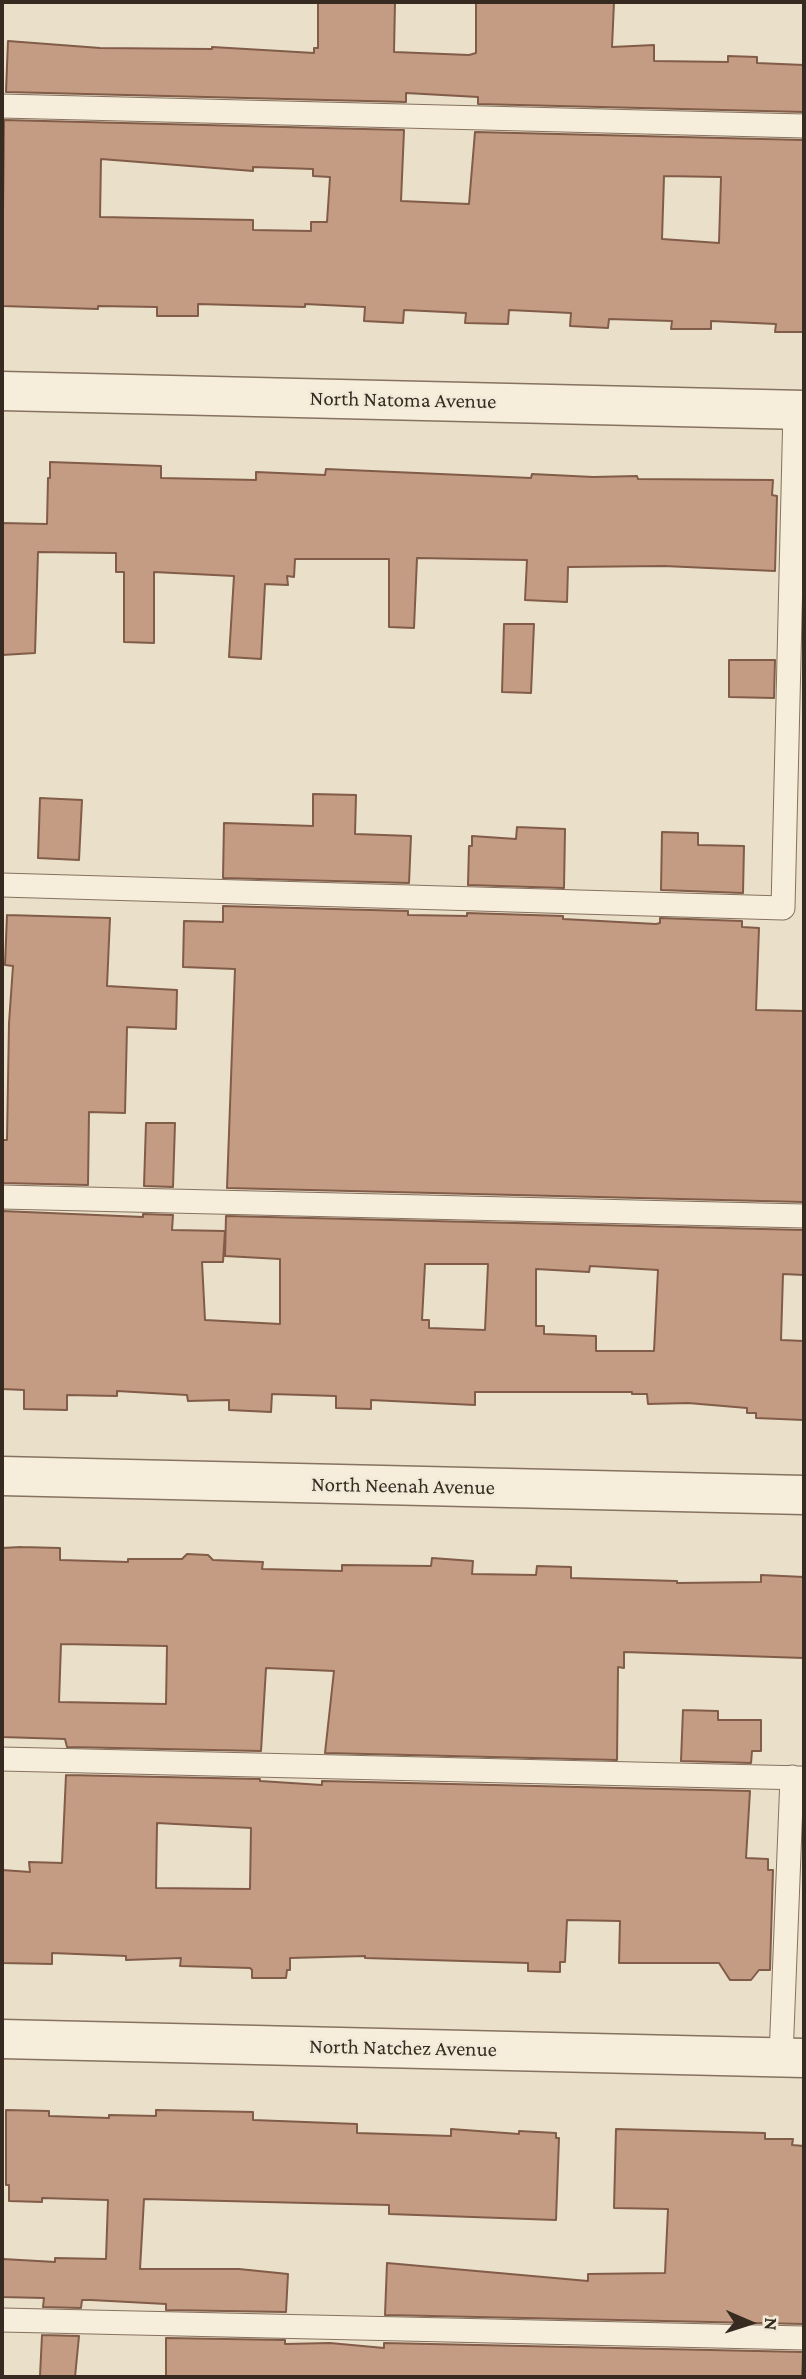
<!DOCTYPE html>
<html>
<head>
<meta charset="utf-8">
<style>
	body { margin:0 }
	#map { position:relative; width:806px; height:2379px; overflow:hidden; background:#eadfc9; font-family:"Crimson Pro",serif }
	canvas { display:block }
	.frame { position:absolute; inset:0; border:4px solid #372b21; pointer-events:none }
	.north { position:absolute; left:715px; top:2288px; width:70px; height:70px; -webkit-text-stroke:5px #f2ead8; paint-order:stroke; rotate:93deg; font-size:19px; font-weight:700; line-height:28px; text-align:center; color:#372b21 }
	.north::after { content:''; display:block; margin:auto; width:24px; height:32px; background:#372b21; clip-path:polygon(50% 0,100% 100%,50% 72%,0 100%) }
</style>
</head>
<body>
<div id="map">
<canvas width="806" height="2379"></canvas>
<div class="frame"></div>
<div class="north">N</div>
</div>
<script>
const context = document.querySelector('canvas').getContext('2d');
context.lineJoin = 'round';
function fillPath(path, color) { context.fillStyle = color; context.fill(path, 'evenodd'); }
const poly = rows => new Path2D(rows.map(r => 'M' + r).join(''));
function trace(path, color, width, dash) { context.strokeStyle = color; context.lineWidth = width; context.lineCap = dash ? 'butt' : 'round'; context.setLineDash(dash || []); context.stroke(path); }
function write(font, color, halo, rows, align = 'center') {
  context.font = font + ' "Crimson Pro",serif'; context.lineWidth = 5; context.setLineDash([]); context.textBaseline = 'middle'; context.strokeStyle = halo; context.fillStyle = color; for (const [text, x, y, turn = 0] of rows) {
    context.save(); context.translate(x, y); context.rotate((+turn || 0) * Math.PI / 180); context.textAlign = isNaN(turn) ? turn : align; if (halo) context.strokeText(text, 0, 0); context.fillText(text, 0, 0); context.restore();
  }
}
const building = poly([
	[318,2,395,2,394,52,469,55,476,53,476,2,614,2,612,47,654,45,654,61,728,62,728,56,757,57,757,63,804,65,804,112,478,104,478,97,406,93,406,102,6,92,8,41,100,48,212,49,212,47,314,53,314,48,318,48,318,2],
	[4,120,404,130,401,201,469,204,475,132,804,140,804,332,775,332,776,324,711,321,711,329,671,329,672,321,609,319,608,328,570,326,571,313,509,310,508,324,465,323,466,313,404,310,403,323,364,321,365,307,305,304,305,307,198,304,198,316,157,316,157,307,98,306,98,309,2,306,4,120],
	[101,159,253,171,253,167,313,169,313,176,330,177,327,222,311,222,311,231,253,230,253,220,100,217,101,159],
	[664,176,721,177,719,243,662,239,664,176],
	[50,462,161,466,161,478,256,480,256,472,325,475,326,469,531,478,532,474,593,477,637,476,638,479,773,480,772,495,777,496,775,571,664,566,568,567,567,602,525,600,527,560,417,558,414,628,389,627,389,559,295,559,294,577,287,576,288,585,265,584,261,659,229,657,234,576,154,572,154,643,124,642,124,572,116,572,116,553,38,552,35,653,2,655,2,523,47,524,48,478,50,478,50,462],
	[504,624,534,624,531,693,502,692,504,624],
	[729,660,775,660,774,698,729,697,729,660],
	[313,794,356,795,355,834,411,836,409,883,223,878,224,823,313,826,313,794],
	[40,798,82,800,79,860,38,858,40,798],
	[517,827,565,829,564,888,468,885,469,846,472,846,472,836,516,839,517,827],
	[662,832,698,833,698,845,744,846,743,893,661,890,662,832],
	[223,906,408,911,408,915,467,916,467,913,563,916,563,919,656,924,660,923,660,918,742,921,742,927,759,928,756,1010,804,1011,804,1202,227,1188,235,969,183,967,184,921,223,922,223,906],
	[7,915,110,918,107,986,177,990,176,1029,127,1027,125,1113,89,1112,88,1185,2,1183,2,1140,7,1140,9,1023,13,966,5,965,7,915],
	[146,1123,175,1123,173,1187,144,1186,146,1123],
	[2,1211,143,1217,143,1214,173,1215,172,1230,225,1231,223,1262,202,1262,205,1320,280,1324,280,1259,225,1256,226,1216,804,1230,804,1275,783,1274,781,1340,804,1341,804,1420,756,1418,756,1413,747,1413,747,1408,688,1403,648,1404,647,1394,632,1394,632,1392,475,1392,475,1405,371,1400,371,1409,336,1408,336,1396,272,1394,271,1412,229,1410,229,1400,188,1401,187,1395,117,1391,117,1396,67,1395,67,1410,24,1409,24,1390,2,1389,2,1211],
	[425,1264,488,1264,485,1330,429,1328,429,1320,422,1320,425,1264],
	[590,1266,658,1270,654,1351,596,1351,596,1336,544,1334,544,1326,536,1326,536,1269,589,1272,590,1266],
	[21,1547,60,1548,60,1560,128,1562,128,1559,182,1559,187,1554,208,1555,213,1560,263,1562,262,1569,342,1571,342,1565,431,1566,432,1558,473,1561,472,1574,536,1575,537,1566,571,1567,571,1578,677,1581,677,1583,761,1582,761,1575,804,1577,804,1658,624,1652,624,1668,618,1667,617,1760,325,1753,334,1671,266,1668,261,1751,67,1747,65,1739,2,1737,2,1548,21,1547],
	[61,1644,167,1646,166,1704,59,1702,61,1644],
	[683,1710,718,1711,718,1720,761,1720,761,1751,752,1751,751,1763,681,1761,683,1710],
	[66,1775,260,1779,260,1781,322,1785,322,1781,750,1791,746,1858,768,1859,768,1870,773,1870,770,1970,759,1970,751,1980,730,1980,719,1963,619,1963,620,1921,567,1920,565,1962,560,1962,560,1972,528,1971,528,1963,365,1958,365,1956,290,1958,290,1970,287,1970,286,1978,252,1978,252,1970,250,1968,180,1966,181,1958,126,1960,126,1956,52,1953,52,1964,2,1963,2,1870,30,1872,29,1862,62,1863,66,1775],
	[157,1823,251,1828,250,1889,156,1888,157,1823],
	[6,2110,49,2111,49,2116,109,2118,109,2115,156,2116,156,2110,253,2112,253,2120,357,2124,357,2133,451,2136,451,2129,519,2134,519,2131,556,2133,556,2138,559,2138,556,2220,389,2214,389,2205,144,2199,140,2269,239,2269,288,2274,286,2312,166,2310,166,2304,91,2300,82,2300,81,2308,43,2307,44,2298,2,2297,3,2259,55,2262,55,2258,106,2259,108,2200,42,2198,42,2202,9,2201,9,2185,6,2185,6,2110],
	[616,2129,765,2133,765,2139,793,2139,792,2145,804,2146,804,2324,385,2315,387,2263,588,2281,588,2274,665,2273,668,2209,614,2208,616,2129],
	[42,2335,79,2336,75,2377,40,2376,42,2335],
	[166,2338,285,2340,285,2344,330,2343,384,2348,384,2343,803,2352,802,2377,166,2377,166,2338]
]);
const service = poly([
	[2,106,804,126],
	[2,885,783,908,795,409],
	[2,1197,804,1216],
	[2,1759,804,1778],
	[781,2057,792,1777],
	[2,2320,804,2338]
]);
const minor = poly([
	[2,391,804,410],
	[2,1476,804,1495],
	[2,2039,804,2058]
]);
const streetNames = [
	["North Natoma Avenue",403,400,1],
	["North Neenah Avenue",403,1486,1],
	["North Natchez Avenue",403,2048,1]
];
fillPath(building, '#c49c83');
trace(building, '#815c48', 2);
trace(service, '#85725f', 25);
trace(minor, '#85725f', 41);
trace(service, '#f6eddb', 23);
trace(minor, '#f6eddb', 38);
write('21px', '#372b21', '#f2ead8', streetNames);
</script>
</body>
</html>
